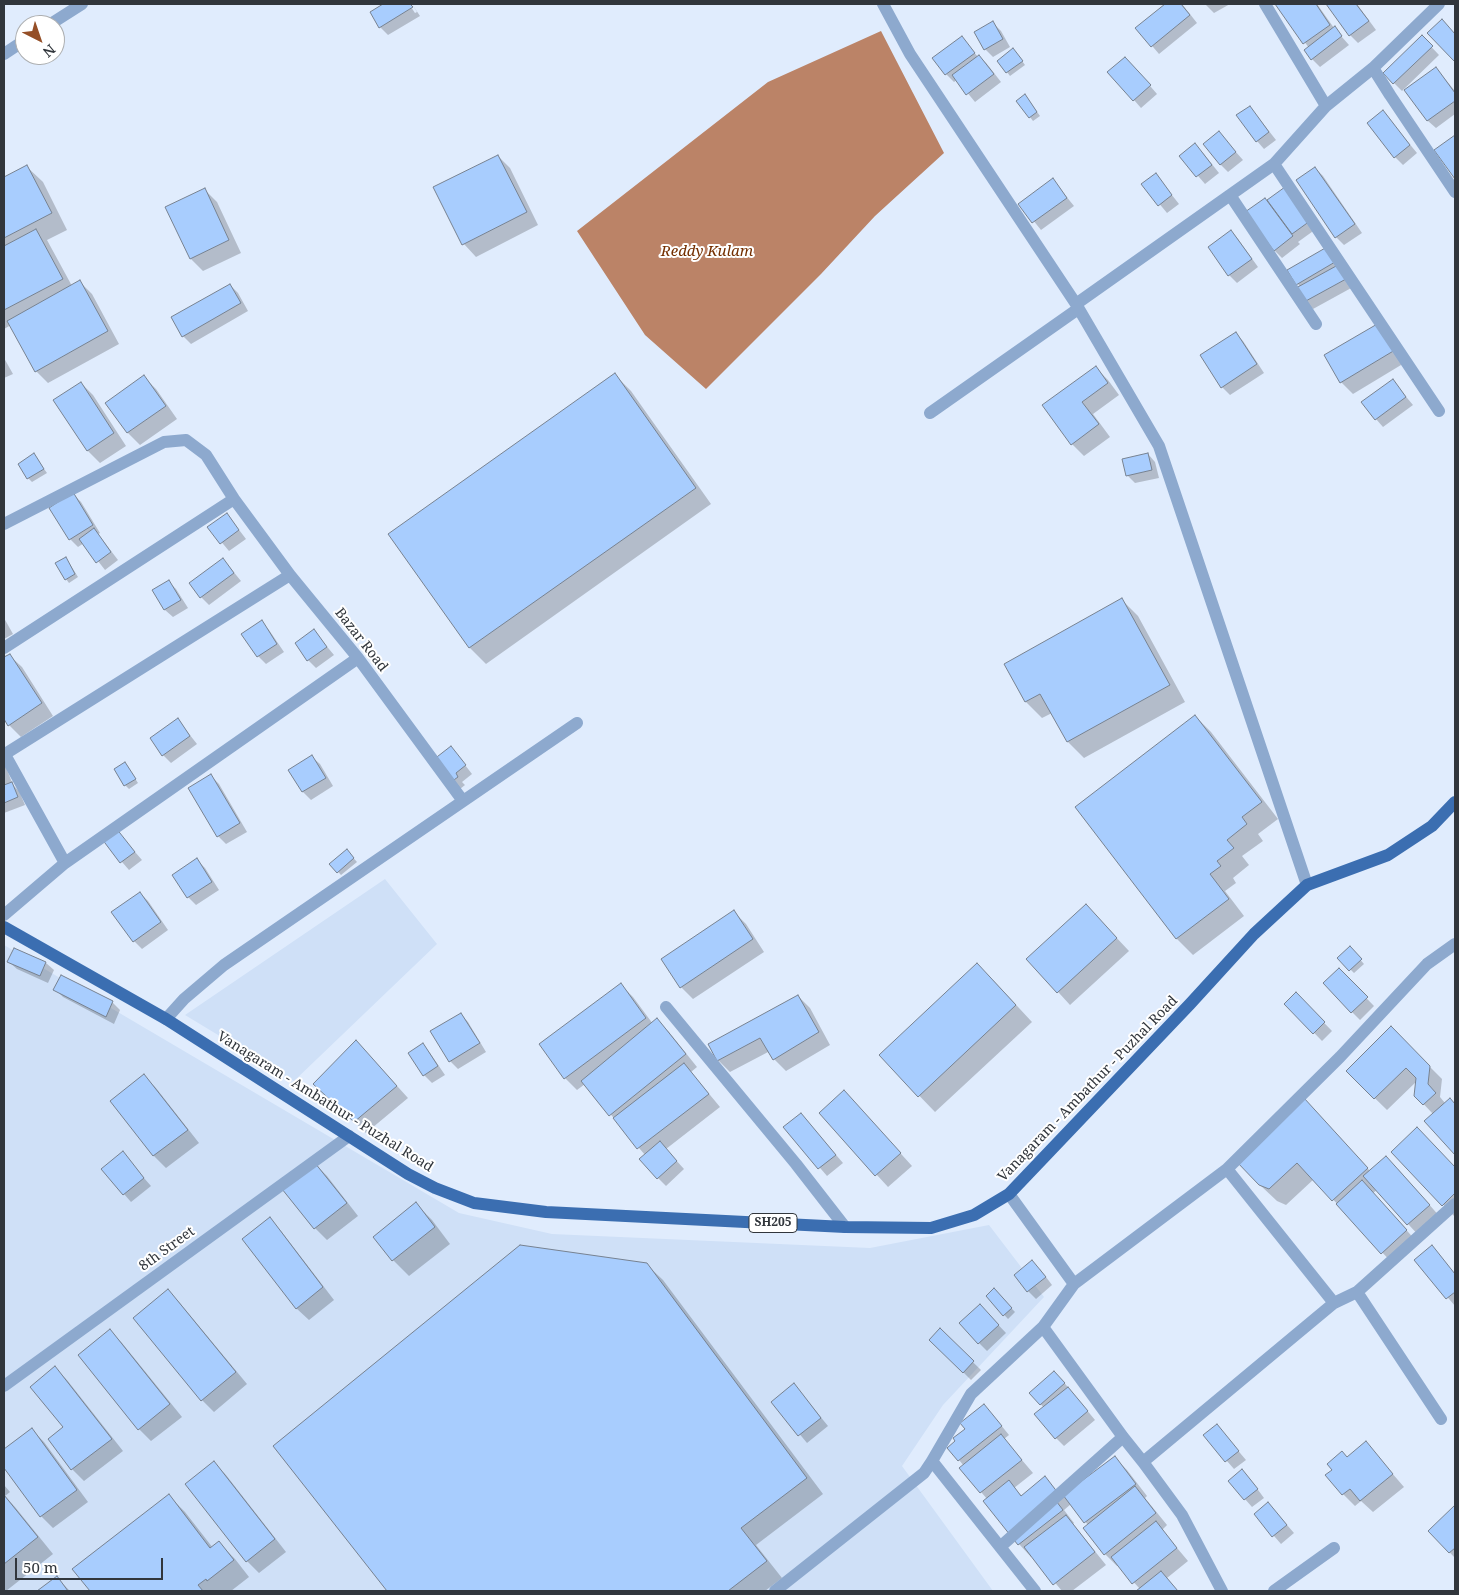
<!DOCTYPE html>
<html>
<head>
<meta charset="utf-8">
<style>
	body { margin:0 }
	#map { position:relative; width:1459px; height:1595px; overflow:hidden; background:#e0ecfd; font-family:"Noto Serif",serif }
	canvas { display:block }
	.frame { position:absolute; inset:0; border:5px solid #31363c; pointer-events:none }
	.north { position:absolute; left:15px; top:15px; width:50px; height:50px; box-sizing:border-box; background:#fff; border:1px solid #adafb1; border-radius:50%; rotate:139deg; font-size:14px; font-weight:700; line-height:20px; text-align:center; color:#31363c }
	.north::after { content:''; display:block; margin:auto; width:18px; height:22px; background:#954f27; clip-path:polygon(50% 0,100% 100%,50% 72%,0 100%) }
	.scale { position:absolute; left:15px; top:1558px; width:148px; height:22px; box-sizing:border-box; border:2px solid #31363c; border-top:0; padding-left:6px; font-size:15px; line-height:18px; white-space:nowrap; color:#31363c; -webkit-text-stroke:4px #fff; paint-order:stroke }
</style>
</head>
<body>
<div id="map">
<canvas width="1459" height="1595"></canvas>
<div class="frame"></div>
<div class="north">N</div>
<div class="scale">50 m</div>
</div>
<script>
const context = document.querySelector('canvas').getContext('2d');
context.lineJoin = 'round';
function fillPath(path, color) { context.fillStyle = color; context.fill(path, 'evenodd'); }
const poly = rows => new Path2D(rows.map(r => 'M' + r).join(''));
function trace(path, color, width, dash) { context.strokeStyle = color; context.lineWidth = width; context.lineCap = dash ? 'butt' : 'round'; context.setLineDash(dash || []); context.stroke(path); }
function write(font, color, halo, rows, align = 'center') {
  context.font = font + ' "Noto Serif",serif'; context.lineWidth = 4; context.setLineDash([]); context.textBaseline = 'middle'; context.strokeStyle = halo; context.fillStyle = color; for (const [text, x, y, turn = 0] of rows) {
    context.save(); context.translate(x, y); context.rotate((+turn || 0) * Math.PI / 180); context.textAlign = isNaN(turn) ? turn : align; if (halo) context.strokeText(text, 0, 0); context.fillText(text, 0, 0); context.restore();
  }
}
const built = poly([
	[385,879,437,944,294,1081,185,1015],
	[4,945,459,1213,552,1234,870,1248,989,1225,1044,1297,943,1405,902,1466,993,1591,4,1591]
]);
const water = poly([
	[881,31,944,153,875,216,821,274,706,389,645,335,577,231,768,82]
]);
const shadow = poly([
	[386,4,409,4,415,13,417,12,412,4,420,16,388,35,380,27,372,13],
	[1167,4,1182,4,1197,23,1159,54,1137,28],
	[1205,4,1230,4,1214,13],
	[1277,4,1317,4,1334,28,1349,45,1320,67,1312,59,1309,48],
	[1327,4,1357,4,1376,30,1358,43,1350,35],
	[993,23,1001,31,1010,47,993,57,985,49],
	[1422,37,1439,55,1402,91,1384,73],
	[962,38,978,57,979,56,987,64,1001,82,975,102,957,80,954,82,946,74,934,58],
	[1017,54,1025,65,1010,76,1007,72],
	[1133,66,1157,94,1141,108,1134,100],
	[1436,68,1455,91,1455,114,1436,128,1428,121,1406,90],
	[1028,99,1040,116,1033,121,1030,117],
	[1250,107,1276,140,1264,149,1257,141],
	[1383,112,1417,153,1403,165,1395,157],
	[1219,133,1243,160,1228,172,1220,164],
	[1203,153,1219,173,1205,184,1181,156],
	[498,156,510,168,538,225,476,257,464,244,435,188],
	[26,166,43,182,67,230,47,240,72,286,80,282,92,294,119,344,48,383,36,371,11,325,4,329,4,178],
	[1315,168,1323,176,1362,233,1344,245,1336,237],
	[1156,175,1179,204,1167,213,1143,184],
	[1053,180,1074,206,1041,230,1020,204],
	[1285,189,1316,229,1298,242,1300,244,1282,258,1274,250,1267,202],
	[205,190,217,202,241,253,203,271,191,259],
	[1231,231,1238,239,1258,267,1237,283,1229,275],
	[1327,249,1353,287,1313,309,1305,301,1300,287,1289,271],
	[230,285,238,293,248,311,191,344,183,336],
	[1379,324,1406,362,1353,394,1341,382],
	[1235,333,1243,341,1264,373,1230,395,1222,387],
	[4,358,13,374,4,378],
	[1096,368,1108,380,1119,395,1093,414,1110,437,1084,456,1072,444,1044,405],
	[615,375,631,391,711,504,486,664,470,648,390,534],
	[144,377,156,389,177,419,140,445,128,433,107,403],
	[1392,380,1413,405,1383,427,1376,419],
	[81,383,93,395,126,446,100,463,88,451,55,400],
	[1148,454,1155,462,1159,478,1135,483,1127,475],
	[34,455,47,473,32,482,28,478],
	[73,494,81,502,100,533,98,534,118,560,105,570,84,543,78,547,70,539],
	[227,514,246,539,229,551,209,527],
	[66,558,78,577,69,583,66,579],
	[223,559,241,581,209,605,201,597],
	[168,581,176,589,188,608,173,617,165,610,153,591],
	[1122,600,1138,616,1185,702,1084,758,1068,742,1052,713,1042,718,1026,702,1006,665],
	[4,618,13,634,4,639],
	[261,622,269,630,284,652,266,664,258,656,243,634],
	[314,631,334,655,316,668,308,660],
	[9,655,22,667,53,716,21,737,9,725,4,717,4,659],
	[1195,716,1211,732,1278,819,1258,834,1263,841,1242,856,1249,865,1233,878,1236,883,1225,891,1244,916,1193,955,1177,939,1076,807],
	[178,720,197,744,171,763,163,755],
	[458,756,472,774,462,782,465,785,460,789,435,760],
	[312,757,320,764,333,786,311,800,303,792,290,770],
	[4,762,13,785,19,791,25,805,4,813],
	[125,763,138,783,129,789,125,785],
	[211,776,219,784,247,832,226,844,218,836],
	[116,830,142,860,129,870,103,840],
	[350,854,357,862,341,875,331,864],
	[197,860,205,868,219,890,196,905,188,897],
	[140,893,148,901,168,930,142,949,134,941],
	[734,912,746,924,764,952,693,999,681,987],
	[1098,918,1129,951,1070,1005,1028,959],
	[1350,948,1364,964,1354,973,1339,958],
	[9,962,46,963,54,970,48,983,17,969],
	[1339,970,1374,1006,1360,1020,1352,1012],
	[62,976,112,1002,120,1010,114,1024,63,997,55,989],
	[993,980,1032,1022,935,1112,880,1055],
	[621,985,633,997,653,1024,657,1020,669,1032,697,1067,691,1072,720,1107,666,1149,684,1169,666,1186,658,1178,645,1155,585,1084,577,1090,565,1078],
	[1296,994,1332,1031,1322,1041,1286,1004],
	[798,996,810,1008,830,1045,786,1071,774,1059,770,1051,730,1072,718,1060],
	[461,1014,468,1022,486,1052,458,1069,450,1061],
	[1391,1028,1442,1079,1440,1097,1445,1103,1450,1100,1455,1105,1455,1153,1426,1121,1433,1114,1415,1095,1417,1081,1387,1110,1347,1071],
	[423,1045,430,1053,445,1075,432,1083,424,1075],
	[368,1054,408,1098,366,1133,326,1096],
	[144,1076,156,1088,199,1143,166,1168,154,1156,112,1101],
	[856,1104,912,1166,888,1187,820,1113],
	[801,1114,843,1163,827,1176,785,1127],
	[1320,1116,1370,1171,1398,1169,1441,1218,1420,1237,1377,1190,1373,1193,1418,1243,1394,1265,1314,1179,1286,1205,1277,1201,1260,1185],
	[1417,1129,1455,1169,1455,1217,1393,1152],
	[122,1153,151,1186,131,1202,124,1194],
	[315,1164,327,1176,358,1216,327,1240,315,1228],
	[416,1204,432,1220,450,1244,409,1276,393,1260],
	[269,1219,281,1231,334,1300,309,1320,296,1308],
	[1432,1246,1455,1274,1455,1306,1416,1260],
	[646,1264,663,1280,823,1494,756,1545,782,1578,765,1591,388,1591,275,1447],
	[1040,1269,1052,1285,1036,1299,1028,1291],
	[167,1290,179,1302,247,1384,214,1412,202,1400],
	[994,1290,1015,1312,1008,1319,987,1296],
	[988,1314,1006,1333,987,1351,979,1343],
	[940,1330,981,1370,971,1380,931,1340],
	[110,1331,122,1343,182,1417,151,1441,139,1429,79,1355],
	[55,1368,67,1380,123,1451,84,1481,72,1469],
	[1062,1380,1095,1420,1064,1446,1056,1438,1044,1408,1031,1393],
	[801,1393,828,1426,807,1443,773,1402],
	[992,1414,1009,1435,1004,1439,1033,1473,1014,1488,1022,1496,1045,1478,1063,1497,1115,1458,1127,1470,1147,1496,1145,1498,1167,1525,1162,1530,1188,1561,1167,1578,1178,1591,1138,1591,1140,1589,1118,1565,1117,1566,1105,1554,1088,1525,1071,1504,1064,1510,1074,1523,1073,1524,1106,1565,1072,1591,1062,1591,1032,1555,1031,1557,1019,1544,985,1501,987,1499,961,1468,964,1466,959,1460],
	[32,1430,44,1442,88,1502,53,1528,41,1516,4,1466,4,1451],
	[1224,1434,1246,1460,1234,1469,1205,1436],
	[1366,1443,1404,1487,1373,1512,1361,1501,1355,1506,1343,1494,1348,1458],
	[214,1463,226,1475,286,1552,259,1573,247,1561],
	[1250,1479,1264,1498,1252,1507,1229,1481],
	[4,1485,10,1492,5,1496,15,1507,53,1554,6,1591,4,1591],
	[169,1496,185,1512,213,1548,219,1543,235,1559,249,1577,231,1591,91,1591,74,1569],
	[1268,1503,1294,1533,1281,1544,1255,1514],
	[1455,1507,1455,1558,1429,1531],
	[57,1578,70,1591,39,1591]
]);
const building = poly([
	[383,4,410,4,413,7,379,28,370,12,383,4],
	[1165,4,1181,4,1190,15,1151,47,1135,28,1165,4],
	[1275,4,1316,4,1330,25,1303,44,1275,4],
	[1326,4,1356,4,1369,21,1349,36,1326,4],
	[1442,19,1455,34,1455,60,1454,61,1427,33,1442,19],
	[993,21,1003,39,984,50,974,32,993,21],
	[1335,26,1342,36,1311,60,1304,50,1335,26],
	[1422,35,1433,46,1393,84,1383,73,1422,35],
	[962,36,975,53,945,75,932,58,962,36],
	[1013,48,1023,61,1006,73,997,61,1013,48],
	[979,55,994,74,966,95,952,75,979,55],
	[1125,57,1151,85,1133,101,1107,72,1125,57],
	[1436,67,1455,93,1455,101,1427,121,1404,90,1436,67],
	[1025,94,1037,112,1029,118,1016,101,1025,94],
	[1250,106,1269,132,1256,142,1236,115,1250,106],
	[1383,110,1410,145,1394,158,1367,123,1383,110],
	[1219,131,1236,152,1220,165,1203,144,1219,131],
	[1455,135,1455,179,1434,150,1455,135],
	[1195,143,1212,165,1196,177,1179,156,1195,143],
	[498,155,527,212,462,245,433,187,498,155],
	[27,165,52,213,4,238,4,177,27,165],
	[1315,167,1355,224,1335,238,1296,180,1315,167],
	[1156,173,1172,195,1158,206,1141,184,1156,173],
	[1053,178,1067,198,1032,223,1018,204,1053,178],
	[1285,187,1310,221,1292,234,1267,200,1285,187],
	[205,188,229,240,190,259,165,207,205,188],
	[1265,198,1293,236,1274,251,1245,212,1265,198],
	[36,229,63,279,4,310,4,246,36,229],
	[1231,230,1252,259,1228,276,1208,247,1231,230],
	[1327,247,1335,262,1296,285,1287,270,1327,247],
	[1338,265,1346,279,1304,302,1296,288,1338,265],
	[80,280,108,331,35,372,7,321,80,280],
	[230,284,241,303,182,337,171,317,230,284],
	[1379,323,1395,350,1340,383,1324,355,1379,323],
	[1236,332,1257,364,1221,388,1200,355,1236,332],
	[1096,366,1108,383,1082,402,1099,424,1071,445,1042,405,1096,366],
	[615,373,696,488,469,648,388,534,615,373],
	[144,375,166,406,127,433,105,403,144,375],
	[1393,379,1406,397,1375,420,1361,402,1393,379],
	[81,382,114,433,87,451,53,400,81,382],
	[34,453,44,469,27,479,18,464,34,453],
	[1148,453,1152,470,1126,476,1122,459,1148,453],
	[73,492,93,525,69,540,49,508,73,492],
	[227,513,239,530,220,544,207,527,227,513],
	[94,528,111,552,96,563,79,539,94,528],
	[66,557,75,574,65,580,55,563,66,557],
	[223,558,234,573,200,598,189,583,223,558],
	[169,580,181,600,164,610,152,590,169,580],
	[1122,598,1170,685,1067,742,1040,694,1025,702,1004,664,1122,598],
	[262,620,277,644,257,657,241,634,262,620],
	[314,629,327,647,307,661,295,643,314,629],
	[10,654,42,703,8,726,4,719,4,657,10,654],
	[1195,715,1262,802,1242,817,1247,824,1227,840,1234,848,1217,861,1221,866,1210,874,1229,899,1176,939,1075,807,1195,715],
	[178,718,190,736,162,756,150,738,178,718],
	[451,746,466,765,456,773,458,777,451,782,433,760,451,746],
	[312,755,326,778,302,792,288,770,312,755],
	[125,762,136,779,124,786,114,769,125,762],
	[211,774,240,823,217,837,188,788,211,774],
	[12,782,18,797,4,803,4,785,12,782],
	[116,828,135,852,120,863,102,839,116,828],
	[347,849,354,858,337,873,329,864,347,849],
	[197,858,212,882,187,898,172,875,197,858],
	[140,892,161,922,133,942,111,912,140,892],
	[1086,904,1117,938,1057,993,1026,959,1086,904],
	[734,910,753,939,680,988,661,959,734,910],
	[1350,946,1362,959,1349,971,1337,958,1350,946],
	[14,948,46,962,40,976,7,962,14,948],
	[977,963,1016,1005,918,1097,879,1055,977,963],
	[1339,968,1368,997,1351,1013,1323,983,1339,968],
	[61,975,113,1001,106,1017,53,990,61,975],
	[621,983,646,1018,564,1079,539,1044,621,983],
	[1296,992,1325,1022,1313,1034,1284,1004,1296,992],
	[798,995,819,1032,773,1060,760,1038,717,1061,708,1044,798,995],
	[461,1013,480,1043,449,1062,430,1031,461,1013],
	[657,1018,686,1054,609,1116,581,1081,657,1018],
	[1391,1026,1430,1066,1428,1084,1436,1093,1423,1105,1414,1096,1416,1078,1406,1068,1374,1099,1346,1071,1391,1026],
	[356,1040,397,1086,354,1122,313,1084,356,1040],
	[423,1043,438,1066,423,1076,408,1053,423,1043],
	[684,1063,709,1094,637,1149,613,1118,684,1063],
	[144,1074,188,1130,153,1156,110,1101,144,1074],
	[844,1090,901,1153,875,1176,819,1113,844,1090],
	[1304,1098,1368,1168,1332,1201,1297,1163,1269,1189,1259,1185,1236,1161,1304,1098],
	[1450,1098,1455,1104,1455,1155,1424,1121,1450,1098],
	[801,1113,836,1155,818,1169,783,1127,801,1113],
	[1417,1127,1455,1167,1455,1193,1442,1206,1391,1152,1417,1127],
	[660,1141,677,1161,657,1179,639,1159,660,1141],
	[123,1151,144,1178,123,1195,101,1169,123,1151],
	[1386,1156,1430,1205,1407,1225,1363,1176,1386,1156],
	[315,1163,347,1203,314,1229,282,1189,315,1163],
	[1362,1180,1407,1230,1381,1254,1336,1204,1362,1180],
	[416,1202,435,1227,392,1261,373,1237,416,1202],
	[270,1217,323,1287,296,1309,242,1239,270,1217],
	[520,1245,647,1263,807,1478,741,1528,767,1561,728,1591,387,1591,273,1446,520,1245],
	[1432,1245,1455,1274,1455,1292,1446,1299,1414,1260,1432,1245],
	[1032,1260,1046,1277,1027,1292,1014,1275,1032,1260],
	[994,1288,1012,1308,1003,1316,986,1296,994,1288],
	[168,1289,236,1372,201,1401,133,1318,168,1289],
	[980,1304,999,1325,978,1344,959,1323,980,1304],
	[940,1328,974,1361,963,1373,929,1340,940,1328],
	[110,1329,170,1404,138,1430,78,1355,110,1329],
	[55,1366,112,1439,71,1470,48,1439,63,1427,30,1387,55,1366],
	[1054,1371,1065,1383,1040,1405,1029,1393,1054,1371],
	[794,1383,821,1418,798,1436,771,1402,794,1383],
	[1068,1387,1088,1411,1055,1439,1034,1414,1068,1387],
	[984,1404,1002,1426,958,1461,947,1448,955,1441,953,1438,965,1429,960,1423,984,1404],
	[1217,1424,1239,1451,1225,1462,1203,1435,1217,1424],
	[32,1428,77,1490,40,1517,4,1468,4,1449,32,1428],
	[1001,1434,1022,1460,980,1493,959,1468,1001,1434],
	[1366,1441,1393,1474,1360,1501,1350,1489,1342,1495,1325,1475,1332,1470,1327,1464,1342,1451,1347,1457,1366,1441],
	[1115,1456,1136,1484,1084,1523,1063,1495,1115,1456],
	[214,1461,275,1539,246,1562,185,1484,214,1461],
	[1242,1469,1258,1489,1244,1500,1228,1481,1242,1469],
	[1045,1476,1058,1493,1053,1497,1063,1510,1018,1545,983,1501,1009,1480,1021,1496,1045,1476],
	[1135,1486,1156,1513,1104,1555,1083,1528,1135,1486],
	[169,1494,210,1548,219,1541,234,1560,207,1581,206,1579,198,1585,203,1591,90,1591,72,1569,169,1494],
	[4,1495,38,1537,4,1564,4,1495],
	[1268,1502,1287,1525,1272,1537,1254,1514,1268,1502],
	[1455,1505,1455,1548,1449,1553,1428,1531,1455,1505],
	[1066,1515,1095,1552,1053,1585,1024,1547,1066,1515],
	[1156,1521,1177,1548,1132,1584,1111,1557,1156,1521],
	[1161,1571,1178,1591,1136,1591,1161,1571],
	[57,1576,68,1591,37,1591,57,1576]
]);
const street = poly([
	[883,4,910,54,1076,304,1159,446,1307,885],
	[1265,4,1326,106],
	[49,25,82,4],
	[4,54,25,40],
	[1373,68,1390,95,1455,192],
	[1274,164,1439,411],
	[1230,195,1316,324],
	[1076,304,1274,164,1326,106,1373,68,1439,4],
	[930,413,1078,309],
	[4,524,164,442,186,440,206,455,234,499,290,575,358,658,463,801],
	[4,648,234,499],
	[4,753,65,863],
	[5,754,290,575],
	[4,915,65,863,358,658],
	[666,1007,796,1164,845,1227],
	[166,1019,184,999,224,965,577,723],
	[1227,1169,1340,1057,1427,964,1455,944],
	[1009,1194,1074,1284,1043,1327,1123,1437,1143,1462,1334,1303,1357,1292,1455,1204],
	[1074,1284,1227,1169,1334,1303],
	[1357,1292,1441,1419],
	[4,1386,349,1136],
	[932,1461,1035,1591],
	[1143,1462,1182,1515,1222,1591],
	[1000,1547,1123,1437],
	[775,1591,924,1473,932,1461,971,1394,1043,1327],
	[1274,1591,1334,1548]
]);
const primary = poly([
	[4,927,166,1019,408,1174,435,1188,474,1203,546,1212,845,1227,931,1228,974,1215,1009,1194,1190,1004,1254,934,1307,885,1388,855,1432,826,1455,802]
]);
const shields = [
	[773,1223,48]
];
const shieldNames = [
	["SH205",773,1223]
];
const streetNames = [
	["Bazar Road",361,640,52],
	["Vanagaram - Ambathur - Puzhal Road",1088,1089,-46],
	["Vanagaram - Ambathur - Puzhal Road",325,1102,32],
	["8th Street",167,1249,-36]
];
const waterNames = [
	["Reddy Kulam",707,252]
];
fillPath(built, '#cfe0f7');
fillPath(water, '#bb8367');
fillPath(shadow, '#0003');
fillPath(building, '#a8cdfe');
trace(building, '#778291', 1);
trace(street, '#8da9ce', 12);
trace(primary, '#3b6eb1', 12);
for (const [x, y, w] of shields) { const box = new Path2D(); box.roundRect(x - w / 2, y - 9.5, w, 19, 4); context.fillStyle = '#fff'; context.fill(box); trace(box, '#31363c', 1); }
write('bold 12px', '#31363c', null, shieldNames);
write('14px', '#31363c', '#fff', streetNames);
write('italic 15px', '#742f00', '#fff', waterNames);
</script>
</body>
</html>
